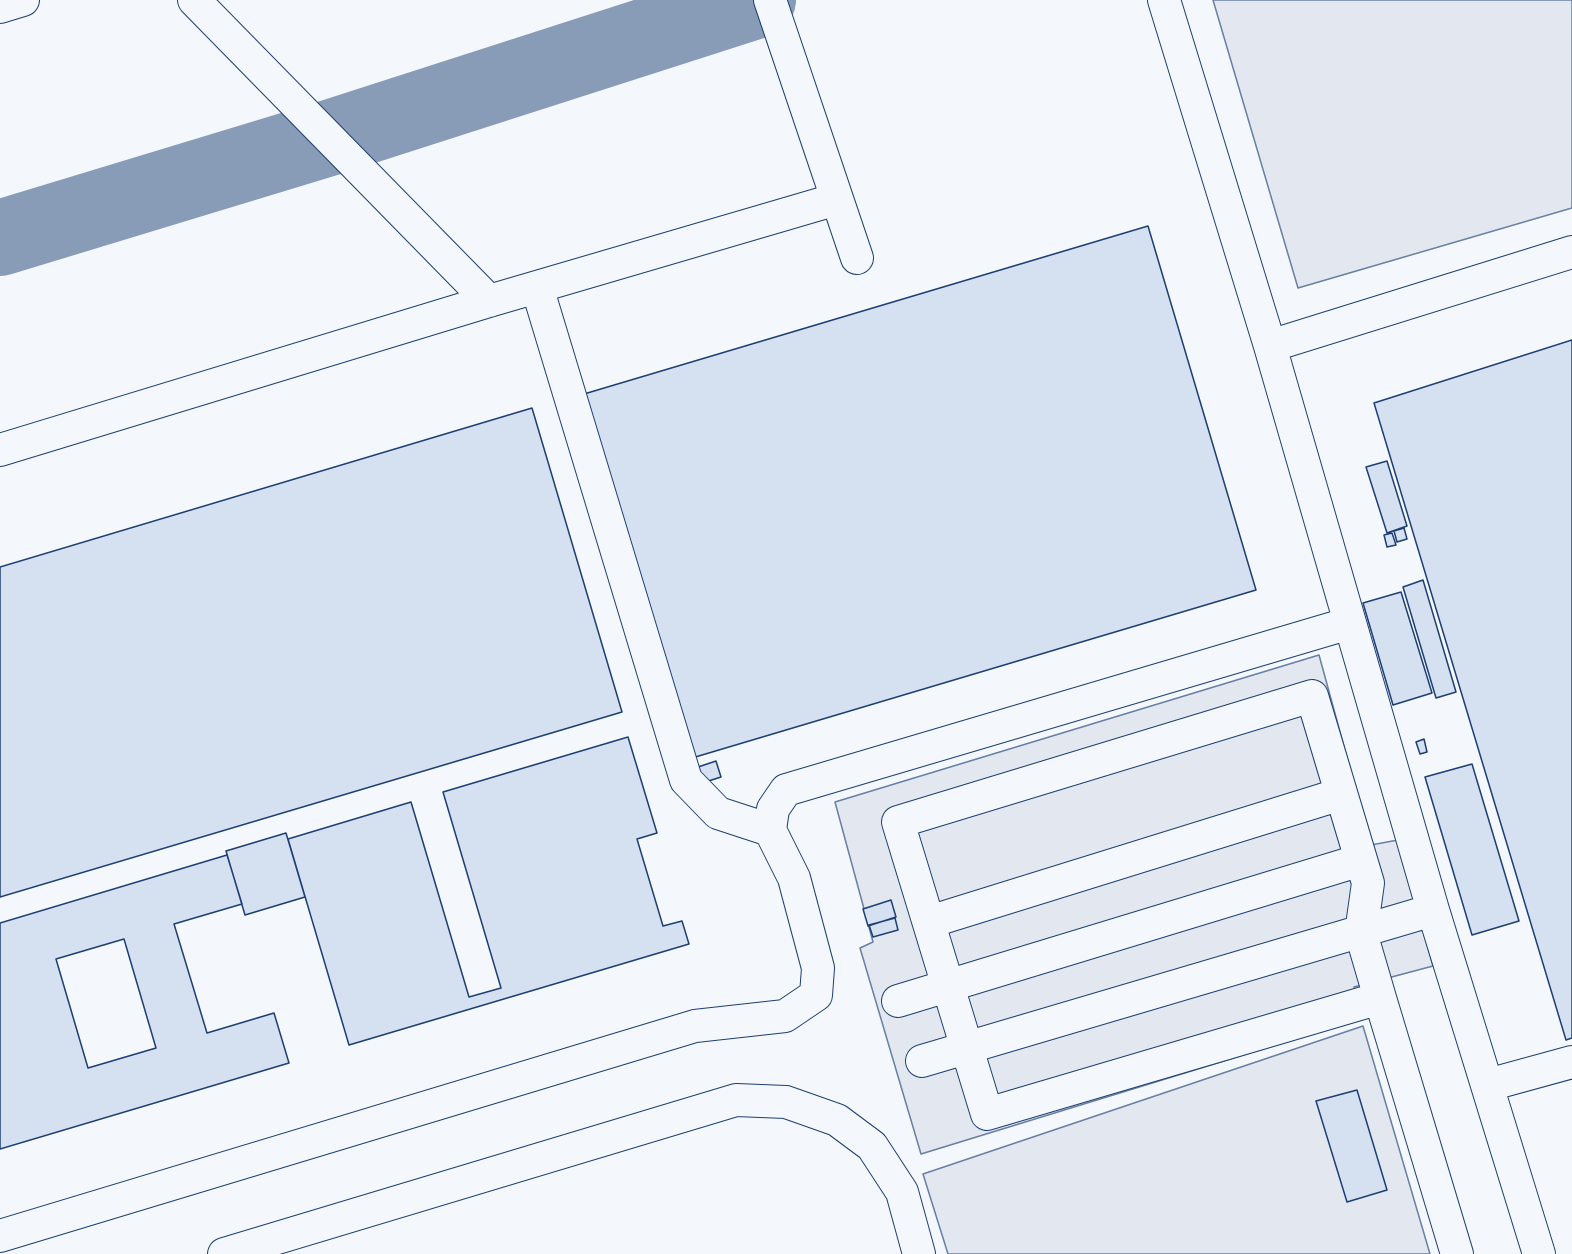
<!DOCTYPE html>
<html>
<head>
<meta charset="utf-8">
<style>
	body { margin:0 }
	canvas { display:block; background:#f4f7fb }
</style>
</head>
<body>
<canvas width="1572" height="1254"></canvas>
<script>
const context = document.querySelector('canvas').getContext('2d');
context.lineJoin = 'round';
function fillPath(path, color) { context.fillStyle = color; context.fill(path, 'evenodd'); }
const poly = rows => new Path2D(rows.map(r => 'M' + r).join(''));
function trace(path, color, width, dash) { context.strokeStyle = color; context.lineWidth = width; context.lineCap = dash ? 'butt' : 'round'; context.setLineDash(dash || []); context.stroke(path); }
const parking = poly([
	[1213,0,1572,0,1572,208,1298,288,1213,0],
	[1319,655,1371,845,1398,840,1433,966,1354,987,1364,1018,921,1154,860,948,873,942,835,802,1319,655],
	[1363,1026,1430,1254,948,1254,923,1174,1363,1026]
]);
const taxiway = poly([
	[0,238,329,138,758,0]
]);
const building = poly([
	[1148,226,1256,590,692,758,584,394,1148,226],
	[1572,340,1572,1038,1566,1040,1374,403,1572,340],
	[532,408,622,712,0,897,0,567,532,408],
	[1387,461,1407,526,1387,533,1366,467,1387,461],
	[1404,528,1407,539,1397,542,1394,531,1404,528],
	[1392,533,1396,545,1387,547,1384,535,1392,533],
	[1423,580,1456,692,1436,698,1403,587,1423,580],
	[1401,592,1432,693,1393,705,1363,603,1401,592],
	[628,737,657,833,637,839,663,926,682,921,689,944,349,1045,288,839,411,802,469,997,501,988,443,792,628,737],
	[1424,739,1427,752,1420,754,1416,742,1424,739],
	[716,761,721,777,696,785,692,769,716,761],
	[1472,764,1519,921,1472,935,1425,777,1472,764],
	[286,833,305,897,245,915,226,851,286,833],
	[227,855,242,904,174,924,207,1033,274,1013,289,1063,0,1149,0,923,227,855],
	[124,939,156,1048,88,1068,56,959,124,939],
	[891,900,896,917,868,926,863,909,891,900],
	[895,918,898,930,873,937,869,925,895,918],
	[1357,1090,1387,1190,1347,1202,1316,1101,1357,1090]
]);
const minor = poly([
	[194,0,489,301],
	[770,0,857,258],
	[1164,0,1270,346,1433,910,1539,1254],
	[0,7,23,0],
	[1270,346,1572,252],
	[0,450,489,301,837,199],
	[770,830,773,809,786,790,1350,623],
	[929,922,1341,794],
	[1380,998,987,1114,898,822,1312,696,1368,883,1361,933,1380,998,1457,1254],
	[898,1001,1361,860],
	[922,1061,1433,910],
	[1488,1085,1572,1062],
	[0,1236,695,1026,785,1016,816,995,818,968,794,878,770,830,718,813,686,780,537,287],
	[224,1254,736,1100,786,1102,837,1120,872,1146,902,1192,919,1254]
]);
fillPath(parking, '#e3e8f0');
trace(parking, '#687fa3', 1.5);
trace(taxiway, '#889bb7', 76);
fillPath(building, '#d5e0f0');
trace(building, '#1d3f73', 1.5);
trace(minor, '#1d3f73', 34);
trace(minor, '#f4f7fb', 32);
</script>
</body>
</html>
